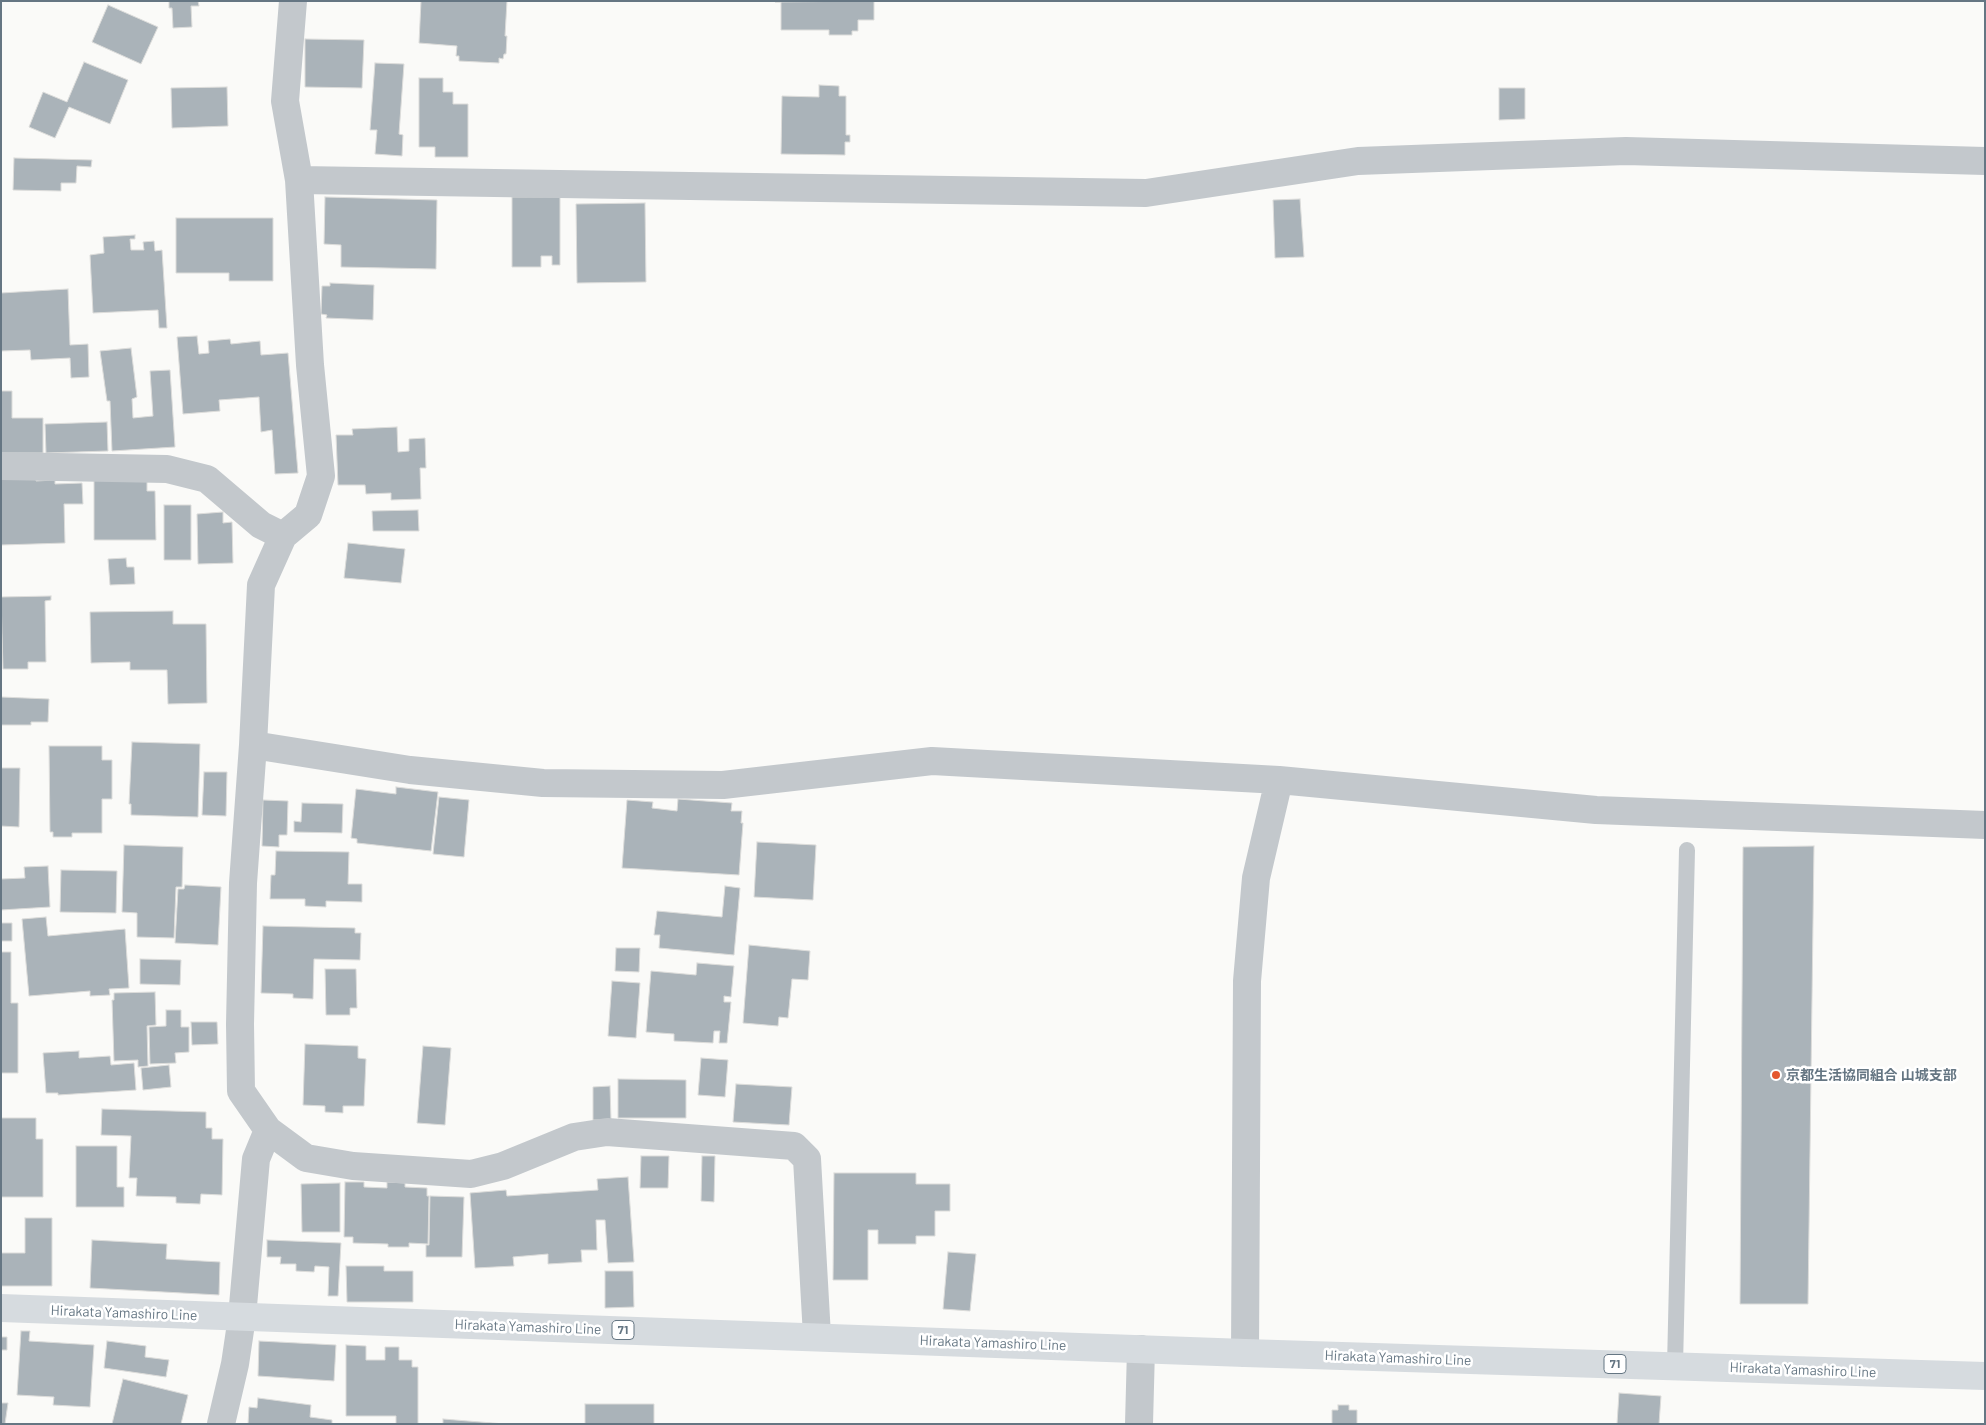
<!DOCTYPE html>
<html>
<head>
<meta charset="utf-8">
<style>
	body { margin:0 }
	#map { position:relative; width:1986px; height:1425px; overflow:hidden; background:#fafaf8; font-family:Barlow,sans-serif }
	canvas { display:block }
	.frame { position:absolute; inset:0; border:2px solid #657683; pointer-events:none }
</style>
</head>
<body>
<div id="map">
<canvas width="1986" height="1425"></canvas>
<div class="frame"></div>
</div>
<script>
const context = document.querySelector('canvas').getContext('2d');
context.lineJoin = 'round';
function fillPath(path, color) { context.fillStyle = color; context.fill(path, 'evenodd'); }
const poly = rows => new Path2D(rows.map(r => 'M' + r).join(''));
function trace(path, color, width, dash) { context.strokeStyle = color; context.lineWidth = width; context.lineCap = dash ? 'butt' : 'round'; context.setLineDash(dash || []); context.stroke(path); }
function write(font, color, halo, rows, align = 'center') {
  context.font = font + ' Barlow,"Noto Sans JP",sans-serif'; context.lineWidth = 5; context.setLineDash([]); context.textBaseline = 'middle'; context.strokeStyle = halo; context.fillStyle = color; for (const [text, x, y, turn = 0] of rows) {
    context.save(); context.translate(x, y); context.rotate((+turn || 0) * Math.PI / 180); context.textAlign = isNaN(turn) ? turn : align; if (halo) context.strokeText(text, 0, 0); context.fillText(text, 0, 0); context.restore();
  }
}
const building = poly([
	[169,1,198,1,199,6,191,6,192,27,173,28,172,8,169,8,169,1],
	[421,1,507,1,505,36,507,36,506,54,504,54,503,59,499,58,499,63,459,61,459,56,456,56,457,46,419,43,421,1],
	[874,1,874,20,858,20,858,31,852,31,852,35,829,35,829,30,781,30,781,2,775,2,874,1],
	[108,5,158,27,141,64,92,42,108,5],
	[305,39,364,40,362,88,305,87,305,39],
	[84,62,128,80,110,124,69,107,55,138,29,127,43,92,67,102,84,62],
	[375,63,404,64,399,134,403,135,402,156,375,154,377,130,370,130,375,63],
	[419,78,443,78,443,92,453,92,453,104,468,104,468,157,435,157,435,147,419,147,419,78],
	[819,85,839,86,839,96,846,96,846,135,850,135,850,142,845,142,845,155,781,154,782,96,819,97,819,85],
	[227,87,228,126,172,128,171,88,227,87],
	[1499,88,1525,88,1525,119,1499,120,1499,88],
	[14,158,92,160,91,167,77,166,76,183,61,183,61,191,13,190,14,158],
	[325,197,437,200,436,269,341,267,341,245,324,244,325,197],
	[512,197,560,197,560,265,552,265,552,256,541,256,541,267,512,267,512,197],
	[1300,199,1304,257,1275,258,1273,200,1300,199],
	[645,203,646,282,577,283,576,204,645,203],
	[176,218,273,218,273,281,229,281,229,273,176,273,176,218],
	[135,235,135,239,130,239,131,250,144,250,143,242,154,241,155,251,162,250,167,328,159,328,158,310,93,313,90,255,104,253,103,237,135,235],
	[330,283,374,285,373,320,326,318,327,315,321,314,322,286,330,286,330,283],
	[68,289,70,345,88,344,89,377,71,378,70,358,31,360,30,350,1,351,1,293,68,289],
	[197,336,199,354,209,353,208,341,230,339,231,344,260,341,261,355,288,353,298,473,275,474,272,430,261,432,259,397,219,400,220,411,183,414,177,337,197,336],
	[131,348,137,397,132,399,133,418,153,416,150,371,170,370,175,447,112,451,110,401,107,401,100,351,131,348],
	[1,391,12,391,12,418,43,418,43,453,1,453,1,391],
	[107,422,108,451,46,453,45,424,107,422],
	[397,427,398,452,409,451,409,439,425,438,426,468,420,468,421,499,391,500,391,493,366,494,365,485,338,485,336,435,353,435,352,429,397,427],
	[36,478,36,481,55,480,55,484,82,483,83,504,64,504,65,543,1,545,1,479,36,478],
	[94,480,147,480,147,491,155,491,156,540,94,540,94,480],
	[164,505,191,505,191,560,164,560,164,505],
	[418,510,419,531,373,531,372,511,418,510],
	[223,512,223,523,232,522,233,563,198,564,197,514,223,512],
	[348,543,405,549,401,583,344,578,348,543],
	[126,558,127,567,134,567,135,584,110,585,108,559,126,558],
	[51,596,51,600,45,601,46,662,28,662,28,669,3,669,1,597,51,596],
	[173,611,173,624,206,624,207,703,168,704,167,670,130,670,130,662,91,663,90,612,173,611],
	[1,697,49,699,48,722,31,722,31,725,1,725,1,697],
	[132,742,200,744,198,817,131,815,131,804,129,804,132,742],
	[49,746,102,746,102,760,112,760,112,799,102,799,102,833,72,833,72,837,53,837,53,832,50,832,49,746],
	[1,768,20,768,19,827,1,826,1,768],
	[204,772,227,772,226,816,202,815,204,772],
	[396,787,438,792,431,851,357,843,357,839,351,838,356,789,396,794,396,787],
	[439,797,469,800,464,857,433,854,439,797],
	[678,799,732,803,731,811,742,811,741,823,743,823,739,875,622,868,627,800,653,802,652,808,677,811,678,799],
	[263,800,288,801,287,835,279,835,279,847,262,846,263,800],
	[302,803,343,804,342,833,294,832,294,821,301,822,302,803],
	[757,842,816,845,813,900,754,897,757,842],
	[124,845,183,847,182,887,176,887,174,938,137,937,137,913,122,912,124,845],
	[1814,846,1808,1304,1740,1304,1743,847,1814,846],
	[276,851,349,852,348,884,362,884,362,902,326,901,326,907,305,906,305,899,270,899,271,875,275,875,276,851],
	[48,866,50,907,1,910,1,879,25,878,24,867,48,866],
	[61,870,117,871,116,913,60,912,61,870],
	[185,885,221,887,218,945,175,943,178,889,184,889,185,885],
	[725,886,740,888,734,955,659,948,660,935,654,935,657,911,722,917,725,886],
	[46,917,48,936,125,929,129,988,109,989,110,995,90,996,90,991,29,996,22,919,46,917],
	[1,923,12,923,12,941,1,941,1,923],
	[263,926,355,928,355,933,361,933,360,960,314,959,313,999,293,998,293,994,261,993,263,926],
	[749,945,810,951,808,980,792,979,788,1018,779,1017,778,1026,743,1023,749,945],
	[616,948,640,948,639,972,615,971,616,948],
	[1,952,11,952,11,1003,18,1003,18,1073,1,1073,1,952],
	[140,959,181,960,180,985,140,984,140,959],
	[697,963,734,966,731,997,724,996,724,1002,731,1002,727,1043,719,1043,720,1031,714,1031,713,1043,674,1041,674,1034,646,1032,651,971,696,975,697,963],
	[325,969,356,969,357,1008,350,1008,350,1015,326,1015,325,969],
	[612,981,640,983,636,1038,608,1036,612,981],
	[155,992,156,1025,147,1026,148,1066,138,1067,138,1060,114,1061,112,1000,114,1000,114,993,155,992],
	[166,1010,181,1010,181,1027,189,1027,189,1052,175,1053,176,1063,150,1064,149,1027,166,1026,166,1010],
	[191,1022,217,1022,218,1044,192,1045,191,1022],
	[305,1044,358,1046,358,1058,366,1059,364,1106,343,1106,343,1113,325,1112,325,1106,303,1105,305,1044],
	[423,1046,451,1048,445,1125,417,1123,423,1046],
	[79,1051,79,1058,110,1056,111,1065,134,1063,136,1090,58,1095,58,1093,46,1093,43,1053,79,1051],
	[701,1058,728,1060,725,1097,698,1095,701,1058],
	[169,1065,171,1087,143,1090,141,1068,169,1065],
	[618,1079,686,1080,686,1118,618,1118,618,1079],
	[736,1084,792,1087,789,1125,733,1122,736,1084],
	[610,1086,611,1120,593,1120,593,1087,610,1086],
	[102,1109,206,1112,206,1128,212,1128,212,1139,223,1139,222,1195,201,1194,200,1204,176,1203,176,1197,136,1196,137,1178,129,1178,131,1136,101,1135,102,1109],
	[1,1118,36,1118,36,1139,43,1139,43,1197,1,1197,1,1118],
	[76,1146,117,1146,117,1187,124,1187,124,1207,76,1207,76,1146],
	[641,1156,669,1156,668,1188,640,1188,641,1156],
	[702,1156,715,1156,714,1202,701,1201,702,1156],
	[834,1173,916,1173,916,1184,950,1184,950,1211,935,1211,935,1236,916,1236,916,1244,878,1244,878,1230,868,1230,868,1280,833,1280,834,1173],
	[628,1177,634,1262,608,1263,605,1220,596,1220,597,1250,581,1250,582,1262,548,1264,548,1254,513,1257,514,1266,475,1268,470,1193,506,1190,507,1196,598,1190,597,1179,628,1177],
	[345,1182,364,1182,364,1187,387,1188,387,1182,405,1183,405,1187,427,1188,427,1196,429,1196,428,1244,409,1243,409,1247,388,1247,388,1244,353,1243,353,1237,344,1237,345,1182],
	[340,1183,340,1232,302,1232,301,1184,340,1183],
	[430,1196,464,1197,462,1257,426,1257,426,1245,429,1245,430,1196],
	[25,1218,52,1218,52,1286,1,1286,1,1253,25,1253,25,1218],
	[92,1240,167,1244,166,1259,220,1262,219,1295,90,1288,92,1240],
	[267,1240,341,1243,338,1296,328,1296,329,1267,315,1266,314,1272,296,1271,296,1264,280,1264,281,1257,267,1257,267,1240],
	[948,1252,976,1254,970,1311,943,1309,948,1252],
	[346,1266,384,1266,384,1271,413,1271,413,1302,347,1302,346,1266],
	[605,1271,633,1271,634,1307,605,1308,605,1271],
	[21,1331,30,1331,29,1341,94,1345,90,1407,53,1405,54,1397,17,1395,21,1331],
	[1,1337,7,1337,7,1350,1,1350,1,1337],
	[107,1341,146,1346,145,1357,169,1360,166,1377,104,1368,107,1341],
	[259,1341,336,1345,334,1381,258,1376,259,1341],
	[346,1345,366,1346,366,1360,385,1360,385,1347,399,1347,399,1360,412,1360,412,1367,418,1367,418,1424,396,1424,396,1416,346,1416,346,1345],
	[123,1379,188,1395,181,1424,112,1424,123,1379],
	[1619,1393,1661,1396,1659,1424,1617,1424,1619,1393],
	[258,1398,311,1405,310,1417,332,1420,332,1424,248,1424,249,1407,257,1408,258,1398],
	[1,1403,8,1403,5,1424,1,1424,1,1403],
	[585,1404,654,1404,654,1424,585,1424,585,1404],
	[1338,1405,1349,1405,1349,1410,1357,1410,1357,1424,1332,1424,1332,1410,1338,1410,1338,1405],
	[443,1419,505,1424,443,1424,443,1419]
]);
const service = poly([
	[1675,1366,1687,850]
]);
const minor = poly([
	[293,1,285,101,299,180,310,365,321,476,308,515,283,536,261,585,253,745,243,883,240,1024,241,1091,268,1130,306,1158,353,1166,471,1174,503,1166,574,1137,607,1132,794,1146,807,1159,817,1336],
	[299,180,1146,193,1358,161,1626,151,1985,161],
	[1,466,167,469,207,479,261,525,283,536],
	[253,745,410,770,543,783,723,785,932,761,1279,780,1596,810,1985,825],
	[1245,1353,1247,981,1256,878,1279,780],
	[221,1424,235,1364,242,1317,256,1159,268,1130],
	[1139,1424,1141,1349]
]);
const primary = poly([
	[1,1308,1245,1353,1985,1376]
]);
const markers = [
	[1776,1075,5,"#e4572e"]
];
const shields = [
	[623,1330,22],
	[1615,1364,22]
];
const shieldNames = [
	["71",623,1330],
	["71",1615,1364]
];
const poiNames = [
	["京都生活協同組合 山城支部",1786,1075]
];
const streetNames = [
	["Hirakata Yamashiro Line",124,1313,2],
	["Hirakata Yamashiro Line",528,1327,2],
	["Hirakata Yamashiro Line",993,1343,2],
	["Hirakata Yamashiro Line",1398,1358,2],
	["Hirakata Yamashiro Line",1803,1370,2]
];
fillPath(building, '#aab3b9');
trace(building, '#dcdcda', 1);
trace(service, '#c3c8cc', 16);
trace(minor, '#c3c8cc', 28);
trace(primary, '#d6dbdf', 28);
for (const [x, y, r, color] of markers) { const dot = new Path2D(); dot.arc(x, y, r, 0, 2 * Math.PI); context.fillStyle = color; context.fill(dot); trace(dot, '#fff', 2); }
for (const [x, y, w] of shields) { const box = new Path2D(); box.roundRect(x - w / 2, y - 9.5, w, 19, 4); context.fillStyle = '#fff'; context.fill(box); trace(box, '#657683', 1); }
write('bold 12px', '#657683', null, shieldNames);
write('bold 14px', '#657683', '#fff', poiNames, 'left');
write('14px', '#657683', '#fff', streetNames);
</script>
</body>
</html>
